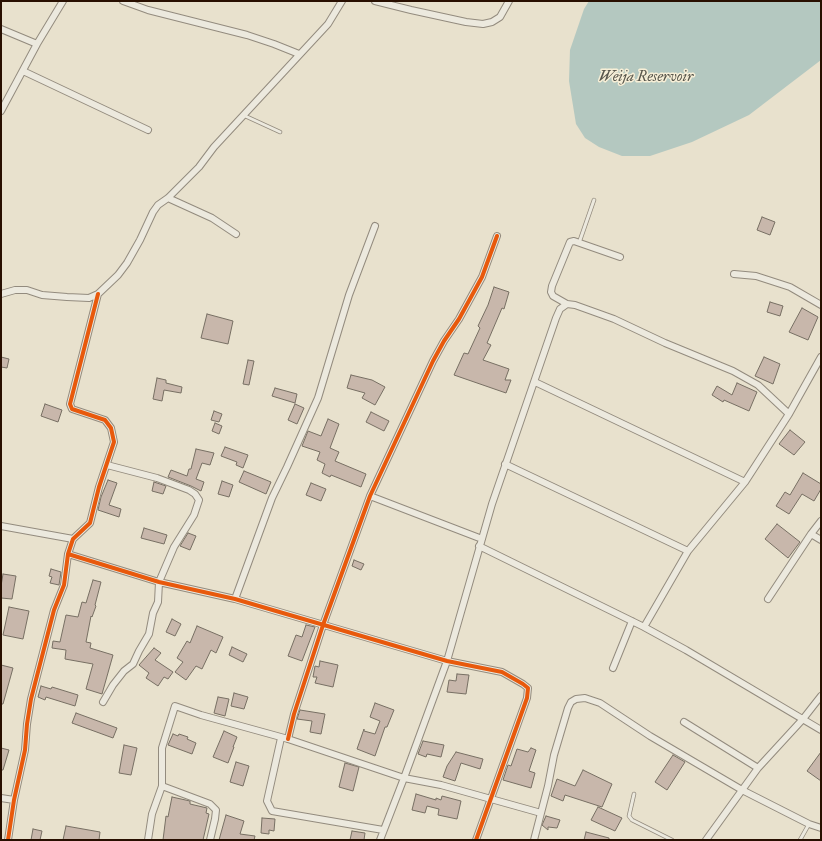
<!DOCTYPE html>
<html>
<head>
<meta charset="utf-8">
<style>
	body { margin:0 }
	#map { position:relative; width:822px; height:841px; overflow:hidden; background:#e8e1cd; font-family:"IM FELL Great Primer",serif }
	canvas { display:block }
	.frame { position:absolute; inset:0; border:2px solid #280f00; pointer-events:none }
</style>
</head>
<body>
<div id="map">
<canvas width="822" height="841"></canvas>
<div class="frame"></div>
</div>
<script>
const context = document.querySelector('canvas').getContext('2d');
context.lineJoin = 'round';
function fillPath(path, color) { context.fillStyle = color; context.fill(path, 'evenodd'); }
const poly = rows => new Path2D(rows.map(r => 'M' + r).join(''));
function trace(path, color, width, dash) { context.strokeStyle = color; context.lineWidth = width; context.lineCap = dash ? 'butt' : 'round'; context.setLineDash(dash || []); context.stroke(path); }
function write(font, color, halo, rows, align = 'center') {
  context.font = font + ' "IM FELL Great Primer",serif'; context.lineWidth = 3; context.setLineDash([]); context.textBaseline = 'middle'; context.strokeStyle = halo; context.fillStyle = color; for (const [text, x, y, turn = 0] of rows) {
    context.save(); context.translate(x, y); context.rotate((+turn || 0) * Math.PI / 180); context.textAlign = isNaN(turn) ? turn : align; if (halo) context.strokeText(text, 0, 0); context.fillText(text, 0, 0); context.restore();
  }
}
const water = poly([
	[589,1,821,1,821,60,749,115,692,142,650,156,622,156,599,147,585,138,576,124,569,81,570,50,584,9]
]);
const building = poly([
	[762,217,775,222,770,235,757,230,762,217],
	[494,287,509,292,504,309,502,308,487,343,491,345,483,360,509,369,505,380,511,380,506,393,454,375,464,353,468,354,480,328,478,326,488,305,494,287],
	[770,302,783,306,780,316,767,312,770,302],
	[802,308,818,317,808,340,789,332,802,308],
	[207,314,233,321,228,344,201,338,207,314],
	[1,357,9,359,7,368,1,367,1,357],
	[764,357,780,364,773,384,755,376,764,357],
	[248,360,254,361,249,385,243,384,248,360],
	[351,375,372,380,385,387,375,405,362,398,365,393,347,388,351,375],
	[157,378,166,380,166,383,182,387,181,393,164,390,162,401,153,399,157,378],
	[737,383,757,392,749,411,724,400,723,402,712,395,717,386,732,395,737,383],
	[275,388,297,394,295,403,272,396,275,388],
	[45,404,62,410,58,422,41,416,45,404],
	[295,404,304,408,297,424,288,420,295,404],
	[214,411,222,414,219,422,211,420,214,411],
	[371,412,389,421,384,431,366,422,371,412],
	[328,419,339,424,330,448,339,452,335,461,366,474,361,487,331,475,330,477,322,473,325,464,317,460,320,452,302,446,308,431,321,436,328,419],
	[215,423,222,426,219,434,212,431,215,423],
	[790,430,805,442,794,455,779,444,790,430],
	[225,447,248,455,243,468,236,465,237,462,221,456,225,447],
	[196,449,214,453,210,465,202,463,196,479,204,482,201,491,191,486,168,477,171,470,187,476,189,469,191,469,196,449],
	[244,471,271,482,266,494,239,482,244,471],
	[803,473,821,484,821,489,814,501,802,494,789,514,776,506,785,492,790,495,803,473],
	[108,480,117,483,109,505,121,509,119,517,98,510,101,497,108,480],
	[222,481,233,485,229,497,218,494,222,481],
	[154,482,166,486,163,494,152,491,154,482],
	[311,483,326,489,321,501,306,495,311,483],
	[777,524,800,542,788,558,765,539,777,524],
	[144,528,167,535,164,544,141,538,144,528],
	[188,533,196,536,190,550,180,546,188,533],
	[354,560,364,564,361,570,352,566,354,560],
	[51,569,61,572,59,585,50,583,52,577,49,576,51,569],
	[3,574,16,576,12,599,1,598,1,586,3,574],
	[93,580,101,582,95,605,96,606,92,617,91,616,86,642,91,643,90,648,113,655,102,694,86,689,93,664,65,659,66,650,52,648,53,641,60,642,66,615,78,617,82,602,86,603,93,580],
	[9,607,29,611,23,639,3,635,9,607],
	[172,619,181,624,175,636,166,632,172,619],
	[306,625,315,627,302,661,288,656,296,635,302,637,306,625],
	[197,626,223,637,216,653,211,650,202,669,196,666,186,680,175,672,183,662,177,658,187,641,190,643,197,626],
	[232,647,247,654,243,662,229,655,232,647],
	[154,648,161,653,155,660,173,672,168,679,164,677,158,686,146,678,149,673,139,665,154,648],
	[320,661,338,665,333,687,315,683,317,677,313,677,315,666,319,667,320,661],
	[1,665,13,668,3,704,1,704,1,665],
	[457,674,469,675,466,694,447,692,449,680,456,681,457,674],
	[41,686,51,689,52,687,78,695,75,706,46,697,45,700,38,697,41,686],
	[234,693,248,697,244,709,231,706,234,693],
	[218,697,229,699,225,716,214,713,218,697],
	[375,703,394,710,387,727,385,727,375,756,357,749,364,729,364,731,375,734,380,721,370,717,375,703],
	[300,710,325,714,321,734,310,732,312,721,297,719,300,710],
	[76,713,117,728,113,738,72,723,76,713],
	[224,731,237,737,233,747,234,747,228,763,213,757,224,731],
	[173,734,178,736,179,734,188,737,187,739,196,743,192,754,168,745,173,734],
	[423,741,444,745,441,757,427,754,426,757,418,754,423,741],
	[124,745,137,748,131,775,119,773,124,745],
	[1,748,9,750,3,770,1,770,1,748],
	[531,748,536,750,529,771,535,773,531,788,503,780,508,765,511,766,517,749,528,752,531,748],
	[456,752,483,759,480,769,461,763,455,781,443,777,447,766,456,752],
	[821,752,821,781,807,771,821,752],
	[673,755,685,762,667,790,655,782,673,755],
	[236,762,249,766,243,786,230,782,236,762],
	[345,763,359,767,353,791,339,787,345,763],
	[583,770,612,784,602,807,565,795,563,801,551,796,557,779,575,786,583,770],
	[416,794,436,800,436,798,441,800,442,796,461,801,457,819,438,815,439,809,427,806,425,813,412,810,416,794],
	[172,797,190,801,190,804,207,808,206,813,209,814,203,840,163,840,166,816,168,817,172,797],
	[598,807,622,818,615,831,591,820,598,807],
	[226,815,244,821,240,834,255,836,254,840,219,840,226,815],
	[546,816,560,820,557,828,548,827,548,830,542,825,546,816],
	[262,818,275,819,274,831,269,830,269,834,261,833,262,818],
	[66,826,100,832,99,840,63,840,66,826],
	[33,829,42,831,40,840,31,840,33,829],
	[352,831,365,833,364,840,350,840,352,831],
	[586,832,609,838,609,840,584,840,586,832]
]);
const service = poly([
	[243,115,280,132],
	[579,243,594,200],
	[634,794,629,816,632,820,672,840],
	[800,840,809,824]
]);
const minor = poly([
	[123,1,148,10,247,35,274,44,299,54],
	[375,1,411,10,466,22,483,24,492,22,500,17,509,1],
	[1,29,37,44],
	[23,71,148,130],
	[1,111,37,44,63,1],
	[168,198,212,218,236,234],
	[620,257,574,241,570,242,552,286,551,292,553,296,567,304,575,305,614,319,665,343,733,371,758,385,789,414],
	[734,274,756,276,790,287,821,305],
	[1,294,15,290,27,290,42,295,67,297,89,298,98,294,118,275,127,263,140,240,153,212,158,205,168,198,199,167,214,147,328,24,342,1],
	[535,382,745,482],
	[505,464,688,551],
	[370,496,482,539],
	[1,526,73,539],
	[811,534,821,521],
	[479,546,644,627,686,650,821,730],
	[68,554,159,582,235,599,447,661,502,672,523,684,528,688,527,698,476,840],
	[235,599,272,498,287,467,318,398,349,295,375,226],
	[768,599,811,534,821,540],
	[644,627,688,551,745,482,789,414,821,357],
	[613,668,632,621],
	[103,702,113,685,124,671,133,664,139,651,149,634,153,613,158,602,159,582,174,547,194,515,199,500,195,494,189,490,157,478,107,465],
	[684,722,758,768],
	[281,738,267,801,272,811,383,830],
	[288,739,294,714,323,625,370,496,433,361,444,341,459,319,482,277,497,236],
	[162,786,210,804,216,810,215,819,210,840],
	[1,798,14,800],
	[8,840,14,800,25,750,27,724,31,699,54,610,64,585,68,554,73,539,90,523,99,487,114,442,111,428,105,420,72,409,70,404,98,294],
	[148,840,152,814,162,786,162,748,175,706,201,715,288,739,404,778,441,785,541,813],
	[380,840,404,778,447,661,492,504,556,318,560,309,567,304],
	[534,840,548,786,554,755,568,708,571,702,576,699,585,698,600,703,650,736,742,790,809,824,821,828],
	[706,840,758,768,803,719,821,696]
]);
const cycleway = poly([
	[68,554,159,582,235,599,447,661,502,672,523,684,528,688,527,698,476,840],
	[288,739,294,714,323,625,370,496,433,361,444,341,459,319,482,277,497,236],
	[8,840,14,800,25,750,27,724,31,699,54,610,64,585,68,554,73,539,90,523,99,487,114,442,111,428,105,420,72,409,70,404,98,294]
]);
const waterNames = [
	["Weija Reservoir",646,77]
];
fillPath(water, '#b4c8c0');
fillPath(building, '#c8b7ab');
trace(building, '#776f63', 1);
trace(service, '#938b7e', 4.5);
trace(minor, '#938b7e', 8);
trace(service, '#ece9de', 3);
trace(minor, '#ece9de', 6);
trace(cycleway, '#e8590c', 4);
write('italic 15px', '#57554b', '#f7efd7', waterNames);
</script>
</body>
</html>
